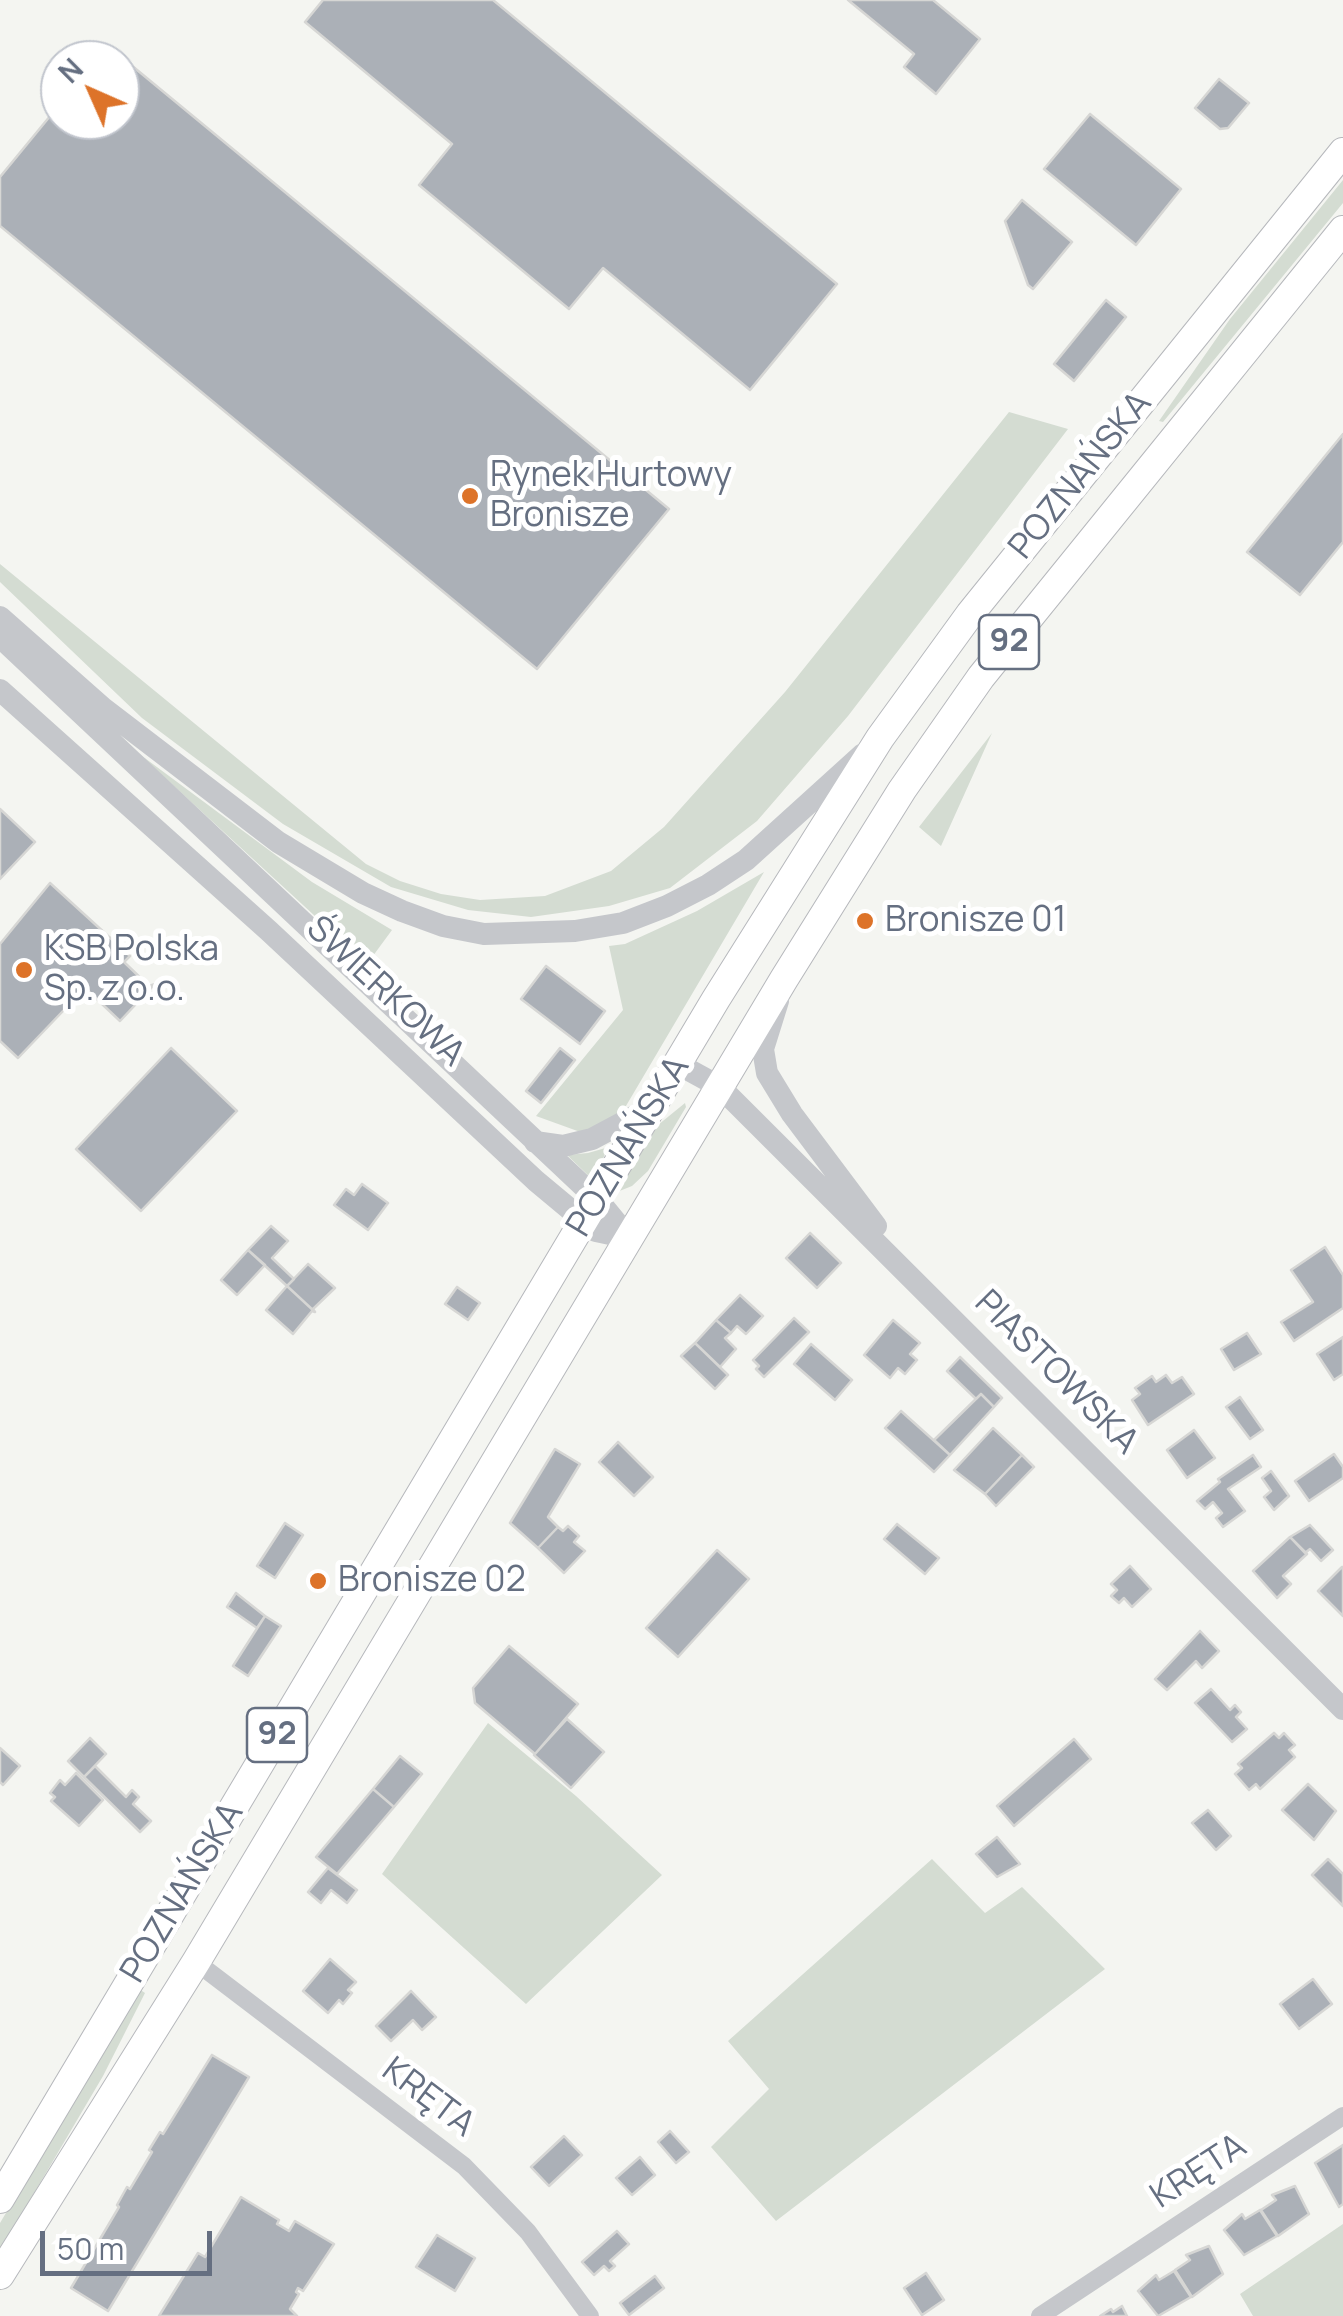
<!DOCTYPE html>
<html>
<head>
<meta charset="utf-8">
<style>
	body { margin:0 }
	#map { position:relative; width:1343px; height:2316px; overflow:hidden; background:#f4f5f1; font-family:Manrope,sans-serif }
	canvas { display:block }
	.north { position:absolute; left:40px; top:40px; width:100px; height:100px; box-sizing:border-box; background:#fff; border:2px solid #c1c5cd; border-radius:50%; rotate:315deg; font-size:28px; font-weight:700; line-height:40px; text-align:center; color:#656f81 }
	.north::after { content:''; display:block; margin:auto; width:35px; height:45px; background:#dd7329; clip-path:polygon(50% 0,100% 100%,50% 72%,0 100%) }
	.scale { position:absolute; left:40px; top:2231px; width:172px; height:45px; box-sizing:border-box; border:5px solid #656f81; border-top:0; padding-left:12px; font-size:30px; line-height:35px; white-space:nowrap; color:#656f81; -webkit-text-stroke:8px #fff; paint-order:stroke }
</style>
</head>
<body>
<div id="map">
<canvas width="1343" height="2316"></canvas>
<div class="north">N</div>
<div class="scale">50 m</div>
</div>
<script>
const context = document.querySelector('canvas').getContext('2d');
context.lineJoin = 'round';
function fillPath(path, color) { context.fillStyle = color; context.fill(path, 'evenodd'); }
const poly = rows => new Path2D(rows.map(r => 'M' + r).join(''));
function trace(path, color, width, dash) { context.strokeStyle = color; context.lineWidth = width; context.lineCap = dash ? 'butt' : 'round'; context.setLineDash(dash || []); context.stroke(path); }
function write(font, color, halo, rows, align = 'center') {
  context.font = font + ' Manrope,sans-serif'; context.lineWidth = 10; context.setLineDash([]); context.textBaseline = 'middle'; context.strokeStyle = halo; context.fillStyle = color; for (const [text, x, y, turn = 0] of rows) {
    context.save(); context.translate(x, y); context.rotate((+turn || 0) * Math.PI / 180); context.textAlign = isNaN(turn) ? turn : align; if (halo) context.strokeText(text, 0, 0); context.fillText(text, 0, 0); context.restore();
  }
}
const green = poly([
	[1343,180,1343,203,1163,422,1159,421,1230,319],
	[1009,412,1068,429,848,716,757,821,670,888,609,906,531,917,468,910,391,887,283,824,142,718,0,582,0,564,366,864,400,881,441,894,480,900,545,896,611,871,664,827,785,692],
	[992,733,941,846,919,827],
	[138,753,312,882,392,930,367,964],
	[764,872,623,1111,583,1133,536,1116,623,1010,609,946,625,944,697,911],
	[685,1103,686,1107,648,1171,632,1186,617,1192,658,1125],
	[609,1147,592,1179,567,1155,588,1153],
	[488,1723,576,1796,662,1875,526,2004,382,1874],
	[932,1859,985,1913,1022,1887,1105,1969,776,2221,711,2147,769,2089,728,2041],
	[139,1989,145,1993,103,2076,0,2251,0,2223],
	[1343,2224,1343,2316,1253,2316,1240,2294]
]);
const building = poly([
	[323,0,493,0,837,284,750,390,603,268,569,309,419,185,452,144,305,22,323,0],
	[848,0,933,0,980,39,936,94,904,67,914,54,848,0],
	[108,46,669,509,537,669,0,226,0,177,60,104,60,120,120,120,120,60,97,60,108,46],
	[1219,79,1249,103,1228,128,1220,129,1195,108,1219,79],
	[1090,114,1181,189,1136,245,1044,169,1090,114],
	[1022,200,1072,242,1033,289,1028,285,1005,221,1022,200],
	[1106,300,1126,317,1074,381,1054,364,1106,300],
	[1343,434,1343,542,1300,595,1247,552,1343,434],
	[0,809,35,842,0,879,0,809],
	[50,883,130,956,124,962,149,986,155,984,120,1021,85,988,18,1058,0,1041,0,944,50,883],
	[546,966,605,1011,580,1044,521,999,546,966],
	[171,1048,237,1111,141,1211,76,1149,171,1048],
	[560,1048,575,1060,541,1103,526,1091,560,1048],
	[362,1184,388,1203,368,1230,334,1205,346,1189,354,1195,362,1184],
	[271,1226,288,1241,272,1258,294,1279,287,1286,248,1250,271,1226],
	[810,1233,841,1263,817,1288,786,1258,810,1233],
	[1325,1247,1343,1275,1343,1308,1294,1341,1281,1322,1313,1302,1291,1270,1325,1247],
	[248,1250,265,1265,237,1295,221,1280,248,1250],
	[308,1264,335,1288,313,1309,315,1312,287,1286,308,1264],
	[287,1286,315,1312,312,1311,293,1334,266,1310,287,1286],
	[457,1287,480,1303,468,1320,445,1304,457,1287],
	[740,1295,763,1316,746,1334,737,1326,731,1333,716,1320,740,1295],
	[794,1318,809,1332,764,1377,756,1369,759,1366,753,1360,794,1318],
	[716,1320,731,1333,725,1338,736,1349,720,1367,695,1343,716,1320],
	[893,1320,920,1343,910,1354,917,1360,905,1374,898,1368,890,1378,864,1355,893,1320],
	[1247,1333,1261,1354,1234,1370,1221,1349,1247,1333],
	[1343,1337,1343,1374,1334,1380,1317,1354,1343,1337],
	[695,1343,728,1375,715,1389,681,1356,695,1343],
	[811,1344,852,1380,835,1400,794,1364,811,1344],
	[960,1357,1002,1398,994,1407,981,1394,976,1399,947,1371,960,1357],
	[1166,1375,1172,1383,1182,1377,1194,1394,1148,1425,1132,1400,1140,1394,1135,1388,1152,1376,1156,1382,1166,1375],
	[981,1394,994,1407,950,1455,934,1440,981,1394],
	[1240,1397,1263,1430,1250,1439,1226,1407,1240,1397],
	[901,1411,950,1455,934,1472,885,1428,901,1411],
	[993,1428,1022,1455,985,1494,954,1470,993,1428],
	[1194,1430,1215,1458,1187,1478,1167,1450,1194,1430],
	[618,1442,653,1477,634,1496,599,1462,618,1442],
	[555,1449,580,1464,548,1517,558,1527,538,1548,510,1523,555,1449],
	[1334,1454,1343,1467,1343,1478,1309,1501,1295,1481,1334,1454],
	[1022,1455,1034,1467,996,1506,985,1494,1022,1455],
	[1253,1455,1261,1467,1228,1489,1245,1511,1223,1527,1216,1518,1222,1513,1213,1502,1205,1509,1197,1501,1220,1482,1218,1479,1253,1455],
	[1271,1471,1289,1496,1274,1510,1264,1497,1271,1491,1262,1478,1271,1471],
	[285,1523,303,1535,275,1578,257,1566,285,1523],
	[897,1524,939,1558,925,1574,884,1539,897,1524],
	[1310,1525,1333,1550,1321,1561,1310,1549,1305,1553,1290,1537,1310,1525],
	[568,1526,579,1536,574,1542,585,1551,564,1573,538,1548,558,1527,563,1531,568,1526],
	[1290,1537,1307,1554,1283,1576,1291,1584,1277,1598,1253,1571,1290,1537],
	[717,1550,749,1579,678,1657,646,1628,717,1550],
	[1130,1566,1151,1589,1132,1607,1124,1598,1119,1603,1111,1596,1117,1590,1111,1584,1130,1566],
	[1342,1567,1343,1567,1343,1616,1318,1591,1342,1567],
	[236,1593,265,1616,257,1628,227,1607,236,1593],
	[265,1616,281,1626,248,1676,233,1666,265,1616],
	[1200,1631,1219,1651,1202,1668,1196,1661,1167,1690,1155,1679,1200,1631],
	[509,1646,578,1704,535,1754,475,1703,473,1688,509,1646],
	[1211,1689,1230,1710,1235,1705,1241,1712,1236,1717,1247,1729,1232,1742,1195,1703,1211,1689],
	[567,1719,604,1752,571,1788,534,1755,567,1719],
	[1274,1733,1279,1738,1284,1733,1295,1745,1289,1750,1295,1757,1260,1789,1256,1784,1249,1790,1235,1774,1242,1768,1238,1764,1274,1733],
	[90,1738,106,1754,84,1777,68,1761,90,1738],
	[1074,1739,1091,1759,1014,1826,997,1806,1074,1739],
	[0,1748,20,1766,3,1785,0,1782,0,1748],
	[400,1756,422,1774,394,1807,373,1789,400,1756],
	[95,1766,126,1797,132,1790,139,1797,133,1804,151,1821,140,1832,84,1777,95,1766],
	[76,1773,103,1800,79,1826,51,1801,55,1797,50,1793,60,1780,65,1785,76,1773],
	[1308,1784,1336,1811,1314,1840,1282,1810,1308,1784],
	[373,1789,394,1807,337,1874,316,1857,373,1789],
	[1208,1810,1231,1836,1216,1850,1192,1823,1208,1810],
	[997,1837,1020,1864,997,1877,976,1854,997,1837],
	[1328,1859,1343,1874,1343,1906,1312,1875,1328,1859],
	[328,1868,357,1890,347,1903,331,1890,321,1903,308,1892,328,1868],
	[330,1959,356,1982,348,1990,352,1993,343,2004,339,2000,328,2013,303,1991,330,1959],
	[1313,1979,1332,2004,1299,2029,1280,2004,1313,1979],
	[411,1991,436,2017,422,2030,413,2020,391,2041,376,2026,411,1991],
	[212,2055,249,2077,108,2311,71,2288,119,2207,117,2205,127,2187,130,2189,152,2152,149,2150,160,2132,163,2134,212,2055],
	[670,2131,689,2152,676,2163,658,2142,670,2131],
	[564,2136,582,2155,549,2186,531,2167,564,2136],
	[1343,2145,1343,2204,1339,2207,1315,2163,1343,2145],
	[640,2157,655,2175,632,2195,616,2178,640,2157],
	[1295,2186,1309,2214,1278,2236,1261,2210,1276,2200,1272,2195,1295,2186],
	[241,2197,279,2220,277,2224,289,2231,295,2221,334,2244,303,2291,298,2288,296,2292,299,2294,290,2309,297,2316,159,2316,198,2253,205,2257,241,2197],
	[1260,2210,1277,2236,1244,2255,1224,2230,1242,2214,1245,2219,1260,2210],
	[617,2231,629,2244,610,2261,615,2266,609,2271,604,2266,594,2275,582,2262,617,2231],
	[437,2235,475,2258,455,2291,416,2267,437,2235],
	[1209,2246,1223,2274,1192,2297,1175,2270,1190,2260,1186,2255,1209,2246],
	[1174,2271,1191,2297,1158,2316,1138,2291,1156,2275,1159,2280,1174,2271],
	[926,2273,944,2300,922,2315,904,2288,926,2273],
	[655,2276,664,2288,629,2315,620,2303,655,2276],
	[1122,2306,1127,2316,1100,2316,1111,2309,1113,2312,1122,2306]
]);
const minor = poly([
	[196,1962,464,2166,528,2232,590,2316],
	[1040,2316,1343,2116]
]);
const tertiary = poly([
	[0,617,103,708,278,842,363,893,402,911,443,926,484,934,575,931,623,923,667,906,708,885,746,860,863,754],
	[0,637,598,1200,629,1238],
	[0,690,269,931,536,1181,596,1231,629,1238],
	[778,1001,763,1049,767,1073,792,1114,876,1226],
	[678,1064,720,1087,1343,1709],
	[535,1142,563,1146,592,1139,652,1107]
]);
const primary = poly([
	[0,2199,716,999,880,738,970,614,1343,152],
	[0,2275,196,1962,784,979,902,790,981,677,1343,230]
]);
const markers = [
	[470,496,10,"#dd7329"],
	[865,921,10,"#dd7329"],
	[24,970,10,"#dd7329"],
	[318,1581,10,"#dd7329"]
];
const shields = [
	[1009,642,60],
	[277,1735,60]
];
const shieldNames = [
	["92",1009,642],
	["92",277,1735]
];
const poiNames = [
	["Rynek Hurtowy",490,476],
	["Bronisze",490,516],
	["Bronisze 01",885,921],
	["KSB Polska",44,950],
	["Sp. z o.o.",44,990],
	["Bronisze 02",338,1581]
];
const streetNames = [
	["POZNAŃSKA",1081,476,-51],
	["ŚWIERKOWA",385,992,43],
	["POZNAŃSKA",629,1147,-59],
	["PIASTOWSKA",1056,1373,45],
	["POZNAŃSKA",183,1893,-59],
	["KRĘTA",428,2098,37],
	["KRĘTA",1199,2172,-33]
];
fillPath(green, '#d4dcd2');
fillPath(building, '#abb0b7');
trace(building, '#d6d6d4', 2.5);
trace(primary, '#b6b8bc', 30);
trace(minor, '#c5c7cb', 18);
trace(tertiary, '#c5c7cb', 22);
trace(primary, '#fff', 28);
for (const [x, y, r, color] of markers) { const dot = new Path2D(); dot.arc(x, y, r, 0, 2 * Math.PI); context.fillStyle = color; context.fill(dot); trace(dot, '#fff', 4); }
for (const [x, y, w] of shields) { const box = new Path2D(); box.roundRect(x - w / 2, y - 27, w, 54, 8); context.fillStyle = '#fff'; context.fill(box); trace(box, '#656f81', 2.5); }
write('bold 32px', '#656f81', null, shieldNames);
write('35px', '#656f81', '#fff', poiNames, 'left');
write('35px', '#656f81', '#fff', streetNames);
</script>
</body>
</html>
